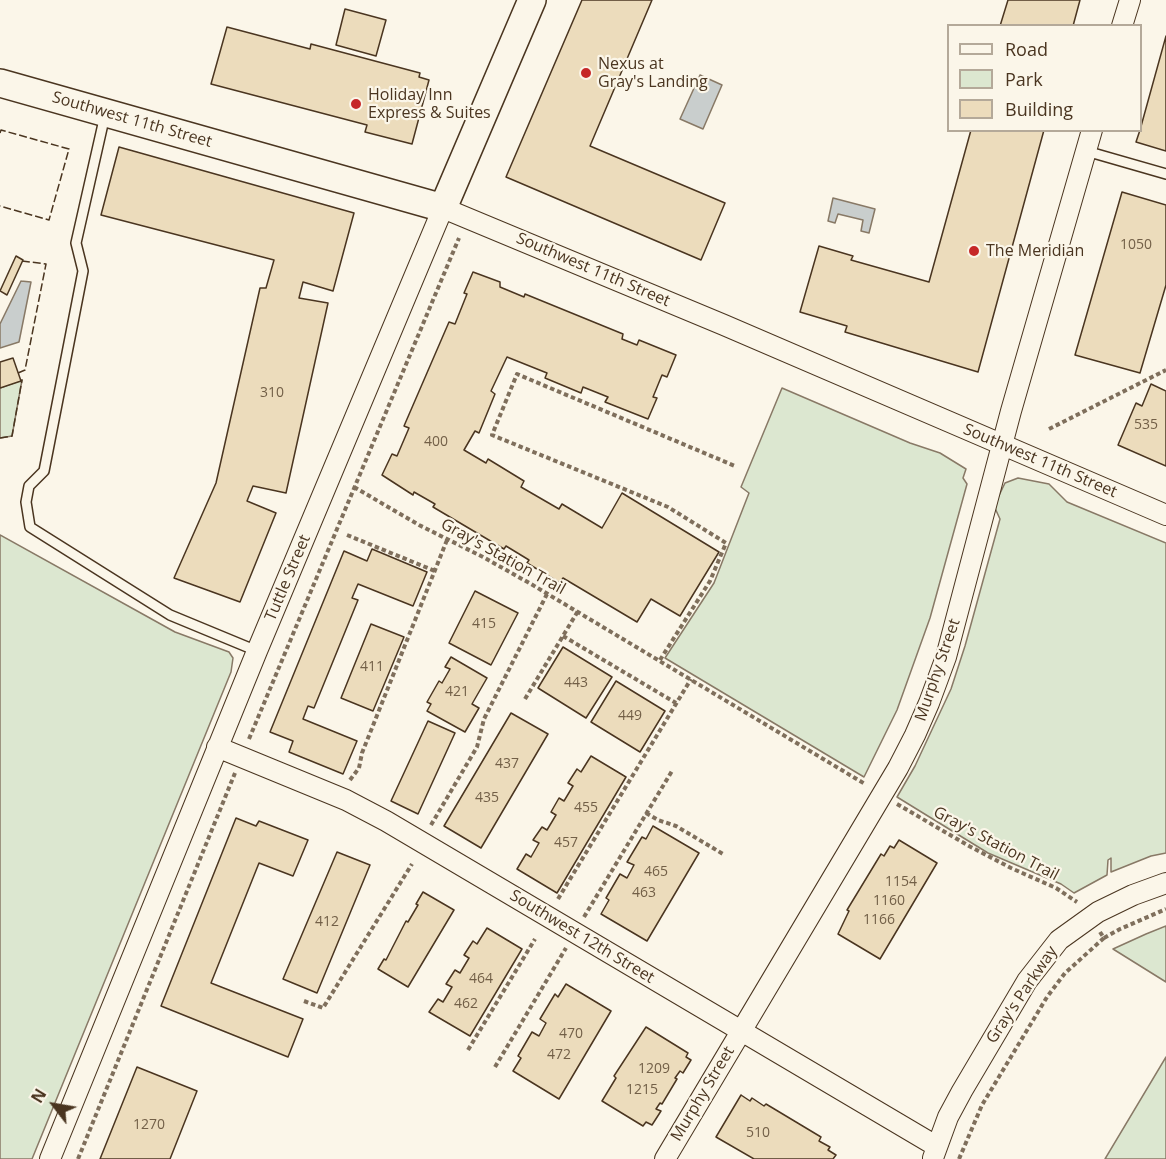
<!DOCTYPE html>
<html>
<head>
<meta charset="utf-8">
<style>
	body { margin:0 }
	#map { position:relative; width:1166px; height:1159px; overflow:hidden; background:#fbf6e9; font-family:"Open Sans",sans-serif }
	canvas { display:block }
	.legend { position:absolute; left:947px; top:24px; width:195px; height:108px; box-sizing:border-box; background:#fbf6e9; border:2px solid #b4a999; margin:0; padding:8px 10px; list-style:none; font-size:18px; color:#4a3520 }
	.legend li { display:flex; align-items:center; gap:12px; height:30px }
	.legend b { width:30px; border:2px solid #b4a999 }
	.north { position:absolute; left:24px; top:1075px; width:60px; height:60px; -webkit-text-stroke:4px #fbf6e9; paint-order:stroke; rotate:301deg; font-size:16px; font-weight:700; line-height:24px; text-align:center; color:#4a3520 }
	.north::after { content:''; display:block; margin:auto; width:21px; height:27px; background:#4a3520; clip-path:polygon(50% 0,100% 100%,50% 72%,0 100%) }
</style>
</head>
<body>
<div id="map">
<canvas width="1166" height="1159"></canvas>
<ul class="legend">
<li><b style="height:8px;background:#fbf6e9"></b>Road</li>
<li><b style="height:16px;background:#dce7d0"></b>Park</li>
<li><b style="height:16px;background:#ecdcbc"></b>Building</li>
</ul>
<div class="north">N</div>
</div>
<script>
const context = document.querySelector('canvas').getContext('2d');
context.lineJoin = 'round';
function fillPath(path, color) { context.fillStyle = color; context.fill(path, 'evenodd'); }
const poly = rows => new Path2D(rows.map(r => 'M' + r).join(''));
function trace(path, color, width, dash) { context.strokeStyle = color; context.lineWidth = width; context.lineCap = dash ? 'butt' : 'round'; context.setLineDash(dash || []); context.stroke(path); }
function write(font, color, halo, rows, align = 'center') {
  context.font = font + ' "Open Sans",sans-serif'; context.lineWidth = 4.5; context.setLineDash([]); context.textBaseline = 'middle'; context.strokeStyle = halo; context.fillStyle = color; for (const [text, x, y, turn = 0] of rows) {
    context.save(); context.translate(x, y); context.rotate((+turn || 0) * Math.PI / 180); context.textAlign = isNaN(turn) ? turn : align; if (halo) context.strokeText(text, 0, 0); context.fillText(text, 0, 0); context.restore();
  }
}
const green = poly([
	[22,380,12,436,0,438,0,388,22,380],
	[782,388,910,443,940,453,966,469,963,478,967,484,930,618,897,710,864,777,665,658,714,583,749,493,741,487,782,388],
	[1018,478,1049,484,1067,502,1166,543,1166,853,1151,856,1111,872,1111,858,1108,860,1107,875,1074,893,1061,884,988,853,897,797,915,766,951,689,965,646,1000,519,994,506,1005,483,1018,478],
	[0,535,175,632,229,652,233,658,231,672,32,1159,0,1159,0,535],
	[1166,926,1166,982,1113,949,1146,934,1166,926],
	[1166,1057,1166,1159,1105,1159,1166,1057]
]);
const water = poly([
	[700,75,722,85,703,129,680,119,700,75],
	[833,198,875,209,869,233,861,231,863,220,838,214,835,223,828,221,833,198],
	[21,281,31,282,19,342,0,348,0,324,21,281]
]);
const building = poly([
	[582,0,652,0,590,146,725,203,701,260,506,177,582,0],
	[1008,0,1080,0,1073,26,1000,26,1008,0],
	[345,9,386,20,376,56,336,45,345,9],
	[227,27,310,49,311,44,420,73,419,77,429,80,412,144,365,132,367,125,211,84,227,27],
	[1166,36,1166,151,1136,142,1140,130,1166,36],
	[971,130,1044,130,978,372,845,332,847,326,800,312,819,246,853,256,851,260,929,282,971,130],
	[119,147,354,213,333,291,303,282,299,298,328,303,286,493,253,486,247,501,276,513,240,602,174,578,216,483,260,288,266,288,274,260,101,215,119,147],
	[1122,192,1166,205,1166,285,1140,373,1075,355,1122,192],
	[16,256,23,260,7,295,0,291,16,256],
	[473,272,500,282,500,287,524,297,525,294,623,334,622,339,637,345,639,340,676,355,667,377,662,375,653,397,657,398,648,419,605,402,608,397,583,387,581,393,545,378,547,373,507,357,491,391,495,394,479,433,475,431,464,450,486,463,488,459,524,481,521,487,559,509,562,504,602,528,622,493,719,552,680,616,651,599,637,622,563,578,560,583,527,563,529,560,506,546,504,549,433,507,435,504,414,492,413,495,382,475,392,454,397,456,409,428,404,426,449,322,455,324,467,294,464,293,473,272],
	[13,358,21,381,0,388,0,362,13,358],
	[1151,384,1166,391,1166,466,1118,445,1136,403,1142,406,1151,384],
	[372,549,427,572,413,606,358,584,352,598,358,600,314,708,308,706,303,719,357,741,343,774,289,752,293,741,270,732,344,551,367,561,372,549],
	[475,591,518,613,491,665,449,643,475,591],
	[371,624,404,637,373,711,341,698,371,624],
	[563,647,612,677,586,718,538,688,563,647],
	[451,657,487,678,472,704,479,708,465,732,427,711,431,704,427,702,439,681,442,683,450,669,445,667,451,657],
	[616,681,665,711,640,752,591,722,616,681],
	[511,713,548,734,481,848,444,826,511,713],
	[428,721,455,733,418,814,391,801,428,721],
	[591,756,626,777,557,893,517,869,526,854,531,857,539,843,533,840,542,827,547,830,556,815,551,812,559,798,564,801,573,786,568,783,577,769,581,772,591,756],
	[236,818,256,826,259,821,308,840,293,876,259,863,211,983,303,1019,288,1057,161,1006,236,818],
	[653,826,699,853,647,941,601,914,609,900,606,898,620,874,627,878,634,865,627,862,642,837,646,839,653,826],
	[899,840,937,863,880,959,838,934,849,911,847,910,881,854,884,856,890,846,894,848,899,840],
	[337,852,370,865,317,993,283,979,337,852],
	[423,892,454,910,408,987,378,969,384,959,386,960,406,921,408,922,418,905,416,904,423,892],
	[487,928,522,949,470,1036,429,1012,438,999,443,1002,452,987,446,984,455,970,460,973,469,958,464,955,473,941,477,944,487,928],
	[566,984,611,1011,559,1099,513,1071,521,1058,518,1056,532,1032,539,1036,546,1023,540,1019,555,994,558,997,566,984],
	[646,1027,688,1053,686,1057,691,1060,683,1073,680,1071,675,1078,677,1079,662,1104,660,1103,656,1109,661,1111,652,1125,646,1122,643,1126,602,1101,616,1078,614,1076,646,1027],
	[137,1067,197,1091,170,1159,100,1159,137,1067],
	[741,1095,750,1101,752,1098,764,1106,766,1104,821,1137,819,1141,830,1147,828,1150,836,1155,833,1159,754,1159,716,1137,741,1095]
]);
const path = poly([
	[1049,429,1166,370],
	[354,487,419,525,483,557,531,584,865,784],
	[347,535,435,571],
	[563,636,676,703],
	[660,660,710,581,726,543,668,507,492,435,517,374,735,466],
	[525,699,578,611],
	[249,739,459,238],
	[350,780,359,768,362,753,447,540],
	[897,804,969,846,1011,868,1056,888,1077,902],
	[646,813,658,820,676,826,723,854],
	[431,825,477,747,484,719,547,594],
	[558,899,691,679],
	[584,917,672,771],
	[1104,938,1120,929,1166,909],
	[304,1001,323,1008,412,864],
	[468,1050,535,939],
	[495,1067,566,948],
	[78,1159,235,773],
	[959,1159,982,1105,1047,997,1065,973,1104,938,1100,932]
]);
const lane = poly([
	[105,115,76,243,83,271,44,471,29,486,26,502,30,527,170,615,257,651],
	[1086,151,1166,174]
]);
const street = poly([
	[1122,26,1130,0],
	[217,747,346,800,386,821,936,1146],
	[933,1158,948,1117,962,1091,1027,981,1059,940,1098,912,1133,895,1166,883],
	[50,1159,257,651,443,208,724,325,1166,515],
	[665,1159,898,768,915,735,929,703,946,657,1011,411,1092,130]
]);
const secondary = poly([
	[0,83,443,208,532,0]
]);
const fence = poly([
	[0,133,1,130,69,149,49,220,0,206],
	[18,373,25,370,46,264,22,261],
	[0,438,12,436,22,380,21,381]
]);
const markers = [
	[586,73,6,"#c62828"],
	[356,104,6,"#c62828"],
	[974,251,6,"#c62828"]
];
const numberNames = [
	["1050",1136,245],
	["310",272,393],
	["535",1146,425],
	["400",436,442],
	["415",484,624],
	["411",372,667],
	["443",576,683],
	["421",457,692],
	["449",630,716],
	["437",507,764],
	["435",487,798],
	["455",586,808],
	["457",566,843],
	["465",656,872],
	["1154",901,882],
	["463",644,893],
	["1160",889,901],
	["1166",879,920],
	["412",327,922],
	["464",481,979],
	["462",466,1004],
	["470",571,1034],
	["472",559,1055],
	["1209",654,1069],
	["1215",642,1090],
	["1270",149,1125],
	["510",758,1133]
];
const poiNames = [
	["Nexus at",598,64],
	["Gray's Landing",598,82],
	["Holiday Inn",368,95],
	["Express & Suites",368,113],
	["The Meridian",986,251]
];
const streetNames = [
	["Southwest 11th Street",132,120,16],
	["Southwest 11th Street",593,270,23],
	["Southwest 11th Street",1040,461,23],
	["Gray's Station Trail",503,557,29],
	["Tuttle Street",288,578,-67],
	["Murphy Street",938,670,-71],
	["Gray's Station Trail",996,844,28],
	["Southwest 12th Street",582,937,31],
	["Gray's Parkway",1022,995,-56],
	["Murphy Street",703,1094,-59]
];
fillPath(green, '#dce7d0');
trace(green, '#887966', 1.5);
fillPath(water, '#c9cecd');
trace(water, '#887966', 1.5);
fillPath(building, '#ecdcbc');
trace(building, '#4a3520', 1.5);
trace(lane, '#4a3520', 12);
trace(street, '#4a3520', 22);
trace(secondary, '#4a3520', 30);
trace(path, '#7f6f5c', 4, [4.5, 3]);
trace(lane, '#fbf6e9', 9);
trace(street, '#fbf6e9', 20);
trace(secondary, '#fbf6e9', 27);
trace(fence, '#4a3520', 1.5, [8, 3]);
for (const [x, y, r, color] of markers) { const dot = new Path2D(); dot.arc(x, y, r, 0, 2 * Math.PI); context.fillStyle = color; context.fill(dot); trace(dot, '#fbf6e9', 2); }
write('14px', '#725f47', null, numberNames);
write('16px', '#4a3520', '#fbf6e9', poiNames, 'left');
write('16px', '#4a3520', '#fbf6e9', streetNames);
</script>
</body>
</html>
